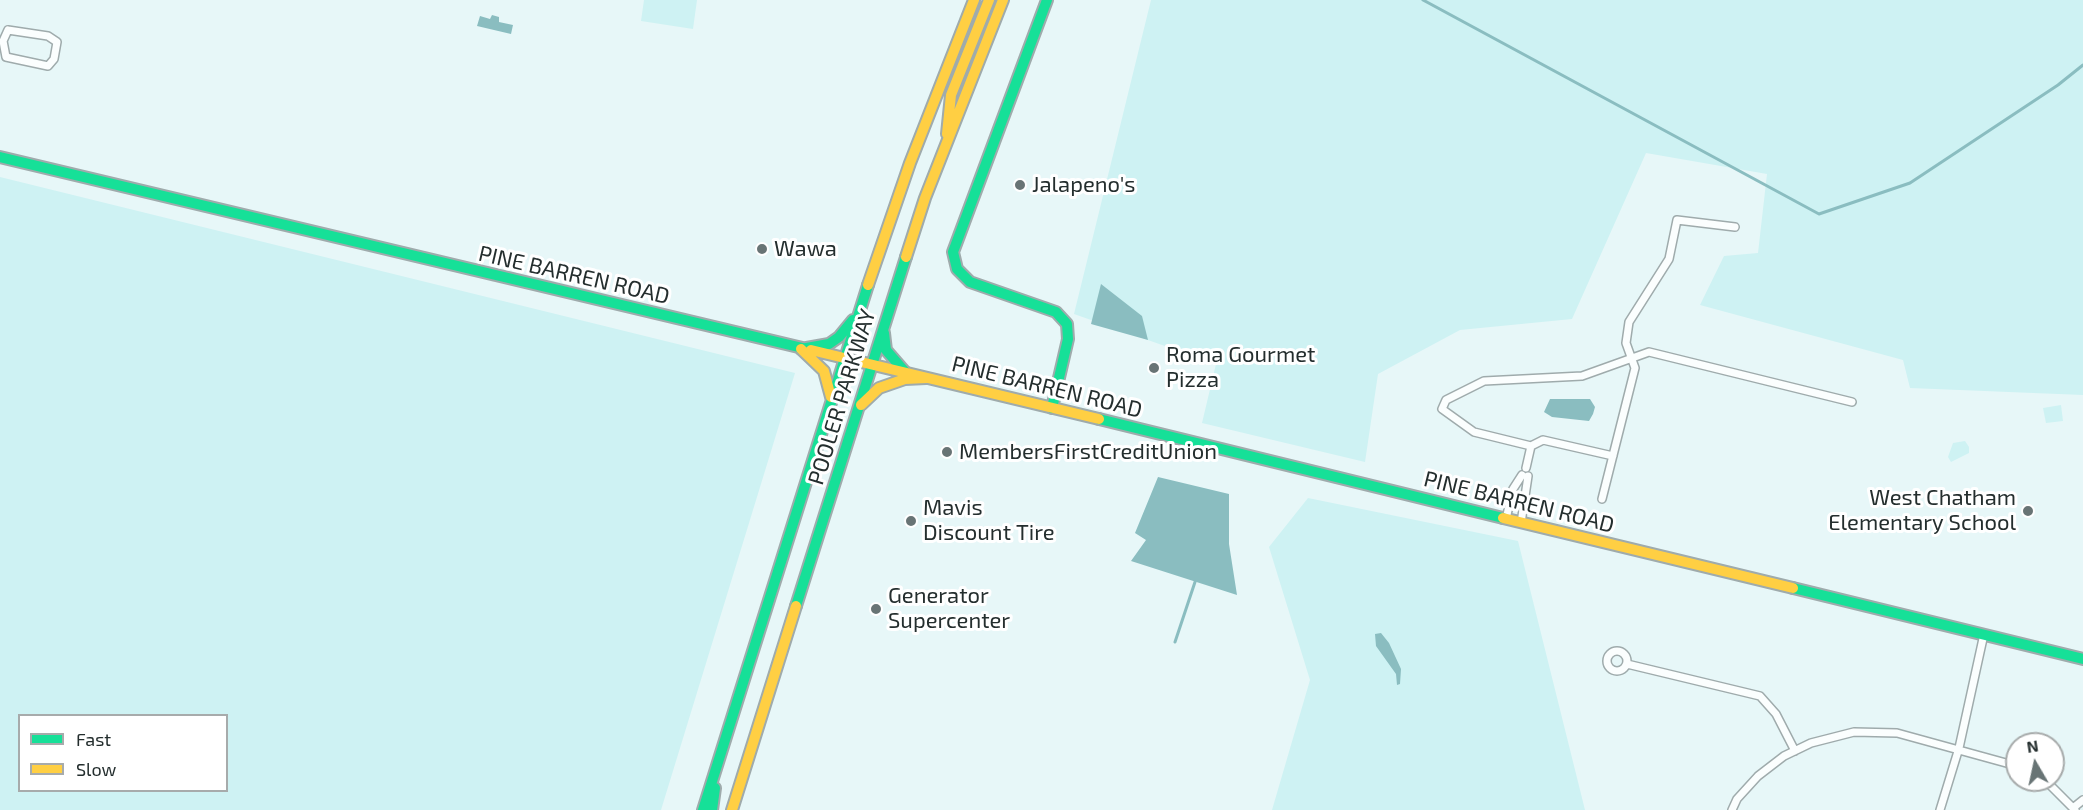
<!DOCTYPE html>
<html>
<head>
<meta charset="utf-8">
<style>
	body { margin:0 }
	#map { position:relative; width:2083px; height:810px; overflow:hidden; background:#e7f7f8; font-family:"Exo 2",sans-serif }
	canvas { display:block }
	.legend { position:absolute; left:18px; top:714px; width:210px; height:78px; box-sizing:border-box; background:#fff; border:2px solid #a7abab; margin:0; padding:8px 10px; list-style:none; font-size:18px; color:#242e2e }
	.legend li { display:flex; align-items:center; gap:12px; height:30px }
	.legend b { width:30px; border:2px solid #a7abab }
	.north { position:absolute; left:2005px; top:732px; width:60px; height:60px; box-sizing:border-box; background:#fff; border:2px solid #a7abab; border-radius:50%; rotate:351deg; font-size:16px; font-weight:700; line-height:24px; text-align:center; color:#242e2e }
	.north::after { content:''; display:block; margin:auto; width:21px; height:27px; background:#687475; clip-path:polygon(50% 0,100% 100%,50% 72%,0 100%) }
</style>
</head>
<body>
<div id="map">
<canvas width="2083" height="810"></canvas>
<ul class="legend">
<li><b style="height:8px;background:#16e098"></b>Fast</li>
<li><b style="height:8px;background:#ffcf43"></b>Slow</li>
</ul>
<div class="north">N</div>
</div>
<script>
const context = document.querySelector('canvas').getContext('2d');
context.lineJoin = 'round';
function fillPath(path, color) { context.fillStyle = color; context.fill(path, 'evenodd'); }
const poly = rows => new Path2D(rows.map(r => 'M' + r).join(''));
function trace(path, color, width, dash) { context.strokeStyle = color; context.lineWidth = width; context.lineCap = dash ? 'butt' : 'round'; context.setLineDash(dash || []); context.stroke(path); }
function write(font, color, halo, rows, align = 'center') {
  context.font = font + ' "Exo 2",sans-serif'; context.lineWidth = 6; context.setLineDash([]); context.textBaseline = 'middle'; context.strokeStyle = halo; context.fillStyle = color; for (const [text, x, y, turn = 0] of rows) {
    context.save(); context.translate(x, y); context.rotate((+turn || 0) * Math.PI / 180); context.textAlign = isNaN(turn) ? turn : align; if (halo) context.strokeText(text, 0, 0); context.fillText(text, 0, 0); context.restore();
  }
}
const green = poly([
	[644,0,697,0,693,29,641,21],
	[1151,0,2083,0,2083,395,1910,388,1903,360,1700,305,1724,256,1758,253,1767,174,1646,153,1572,319,1460,330,1378,374,1365,462,1202,423,1216,364,1074,314],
	[0,177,795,373,661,810,0,810],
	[20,716,226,716,226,790,20,790],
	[2061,405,2063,421,2046,423,2043,408],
	[1965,441,1969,447,1969,453,1951,462,1948,457,1953,443],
	[1308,498,1518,541,1585,810,1272,810,1310,680,1269,547]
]);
const water = poly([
	[492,15,499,17,499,22,513,25,511,34,477,26,480,16,490,19],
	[1101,284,1142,316,1148,340,1091,324],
	[1550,399,1590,399,1595,407,1593,414,1589,421,1552,417,1544,412],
	[1158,477,1229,494,1229,544,1237,595,1131,561,1146,540,1135,533],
	[1381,633,1389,643,1401,669,1400,684,1397,685,1396,674,1376,646,1375,634]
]);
const stream = poly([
	[1423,0,1819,214,1910,183,2058,85,2083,65],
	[1175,642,1195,582]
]);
const street = poly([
	[8,30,48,36,57,42,54,59,48,66,6,57,3,41,8,30],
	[1531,446,1474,432,1442,409,1446,400,1484,381,1582,376,1649,352,1852,402],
	[1526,468,1531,446,1543,440,1613,456],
	[1602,499,1635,368,1626,343,1629,322,1669,259,1677,220,1735,227],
	[1506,519,1513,489,1522,475],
	[1521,523,1528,476],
	'1607 661a10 10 0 1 1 20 0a10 10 0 1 1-20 0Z',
	[1627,664,1760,696,1776,714,1795,751],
	[2045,780,2075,810],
	[2073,808,2083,800],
	[1732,810,1737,799,1758,776,1784,756,1811,743,1854,732,1897,733,2017,766],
	[1940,810,1959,748,1984,634]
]);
const fast = poly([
	[1047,0,953,252,957,269,970,282,1056,312,1067,324,1068,339,1052,408],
	[0,157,811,350],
	[884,333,886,350,906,373],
	[801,349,829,344,839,337,853,320],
	[1099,419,1503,518],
	[1793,588,2083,659],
	[796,606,906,257],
	[703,810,868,285],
	[712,810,715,788]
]);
const slow = poly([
	[947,134,951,95,989,0],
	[906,257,925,198,1003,0],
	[868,285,910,163,974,0],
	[801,349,824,371,831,397],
	[811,350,1099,419],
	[861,405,879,388,905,379,926,378],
	[1503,518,1793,588],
	[732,810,796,606]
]);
const markers = [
	[1020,185,6,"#687475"],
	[762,249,6,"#687475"],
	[1154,368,6,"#687475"],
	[947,452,6,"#687475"],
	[2028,511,6,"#687475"],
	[911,521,6,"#687475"],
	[876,609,6,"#687475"]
];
const poiNames = [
	["Jalapeno's",1032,185],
	["Wawa",774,249],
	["Roma Gourmet",1166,355],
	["Pizza",1166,380],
	["MembersFirstCreditUnion",959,452],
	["West Chatham",2016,498,"right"],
	["Elementary School",2016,523,"right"],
	["Mavis",923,508],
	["Discount Tire",923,533],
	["Generator",888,596],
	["Supercenter",888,621]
];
const streetNames = [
	["PINE BARREN ROAD",574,275,13],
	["PINE BARREN ROAD",1047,387,14],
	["POOLER PARKWAY",842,397,-73],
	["PINE BARREN ROAD",1519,502,14]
];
fillPath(green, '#cef2f3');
fillPath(water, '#8abdc0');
trace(stream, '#8abdc0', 3);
trace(street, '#9fabac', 10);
trace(fast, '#9fabac', 14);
trace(slow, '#9fabac', 14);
trace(street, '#fbfefe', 7);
trace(fast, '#16e098', 10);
trace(slow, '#ffcf43', 10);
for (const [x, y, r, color] of markers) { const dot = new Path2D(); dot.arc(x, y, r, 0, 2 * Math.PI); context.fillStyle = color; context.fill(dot); trace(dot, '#fff', 2); }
write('22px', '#242e2e', '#fff', poiNames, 'left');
write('22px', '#242e2e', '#fff', streetNames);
</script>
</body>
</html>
